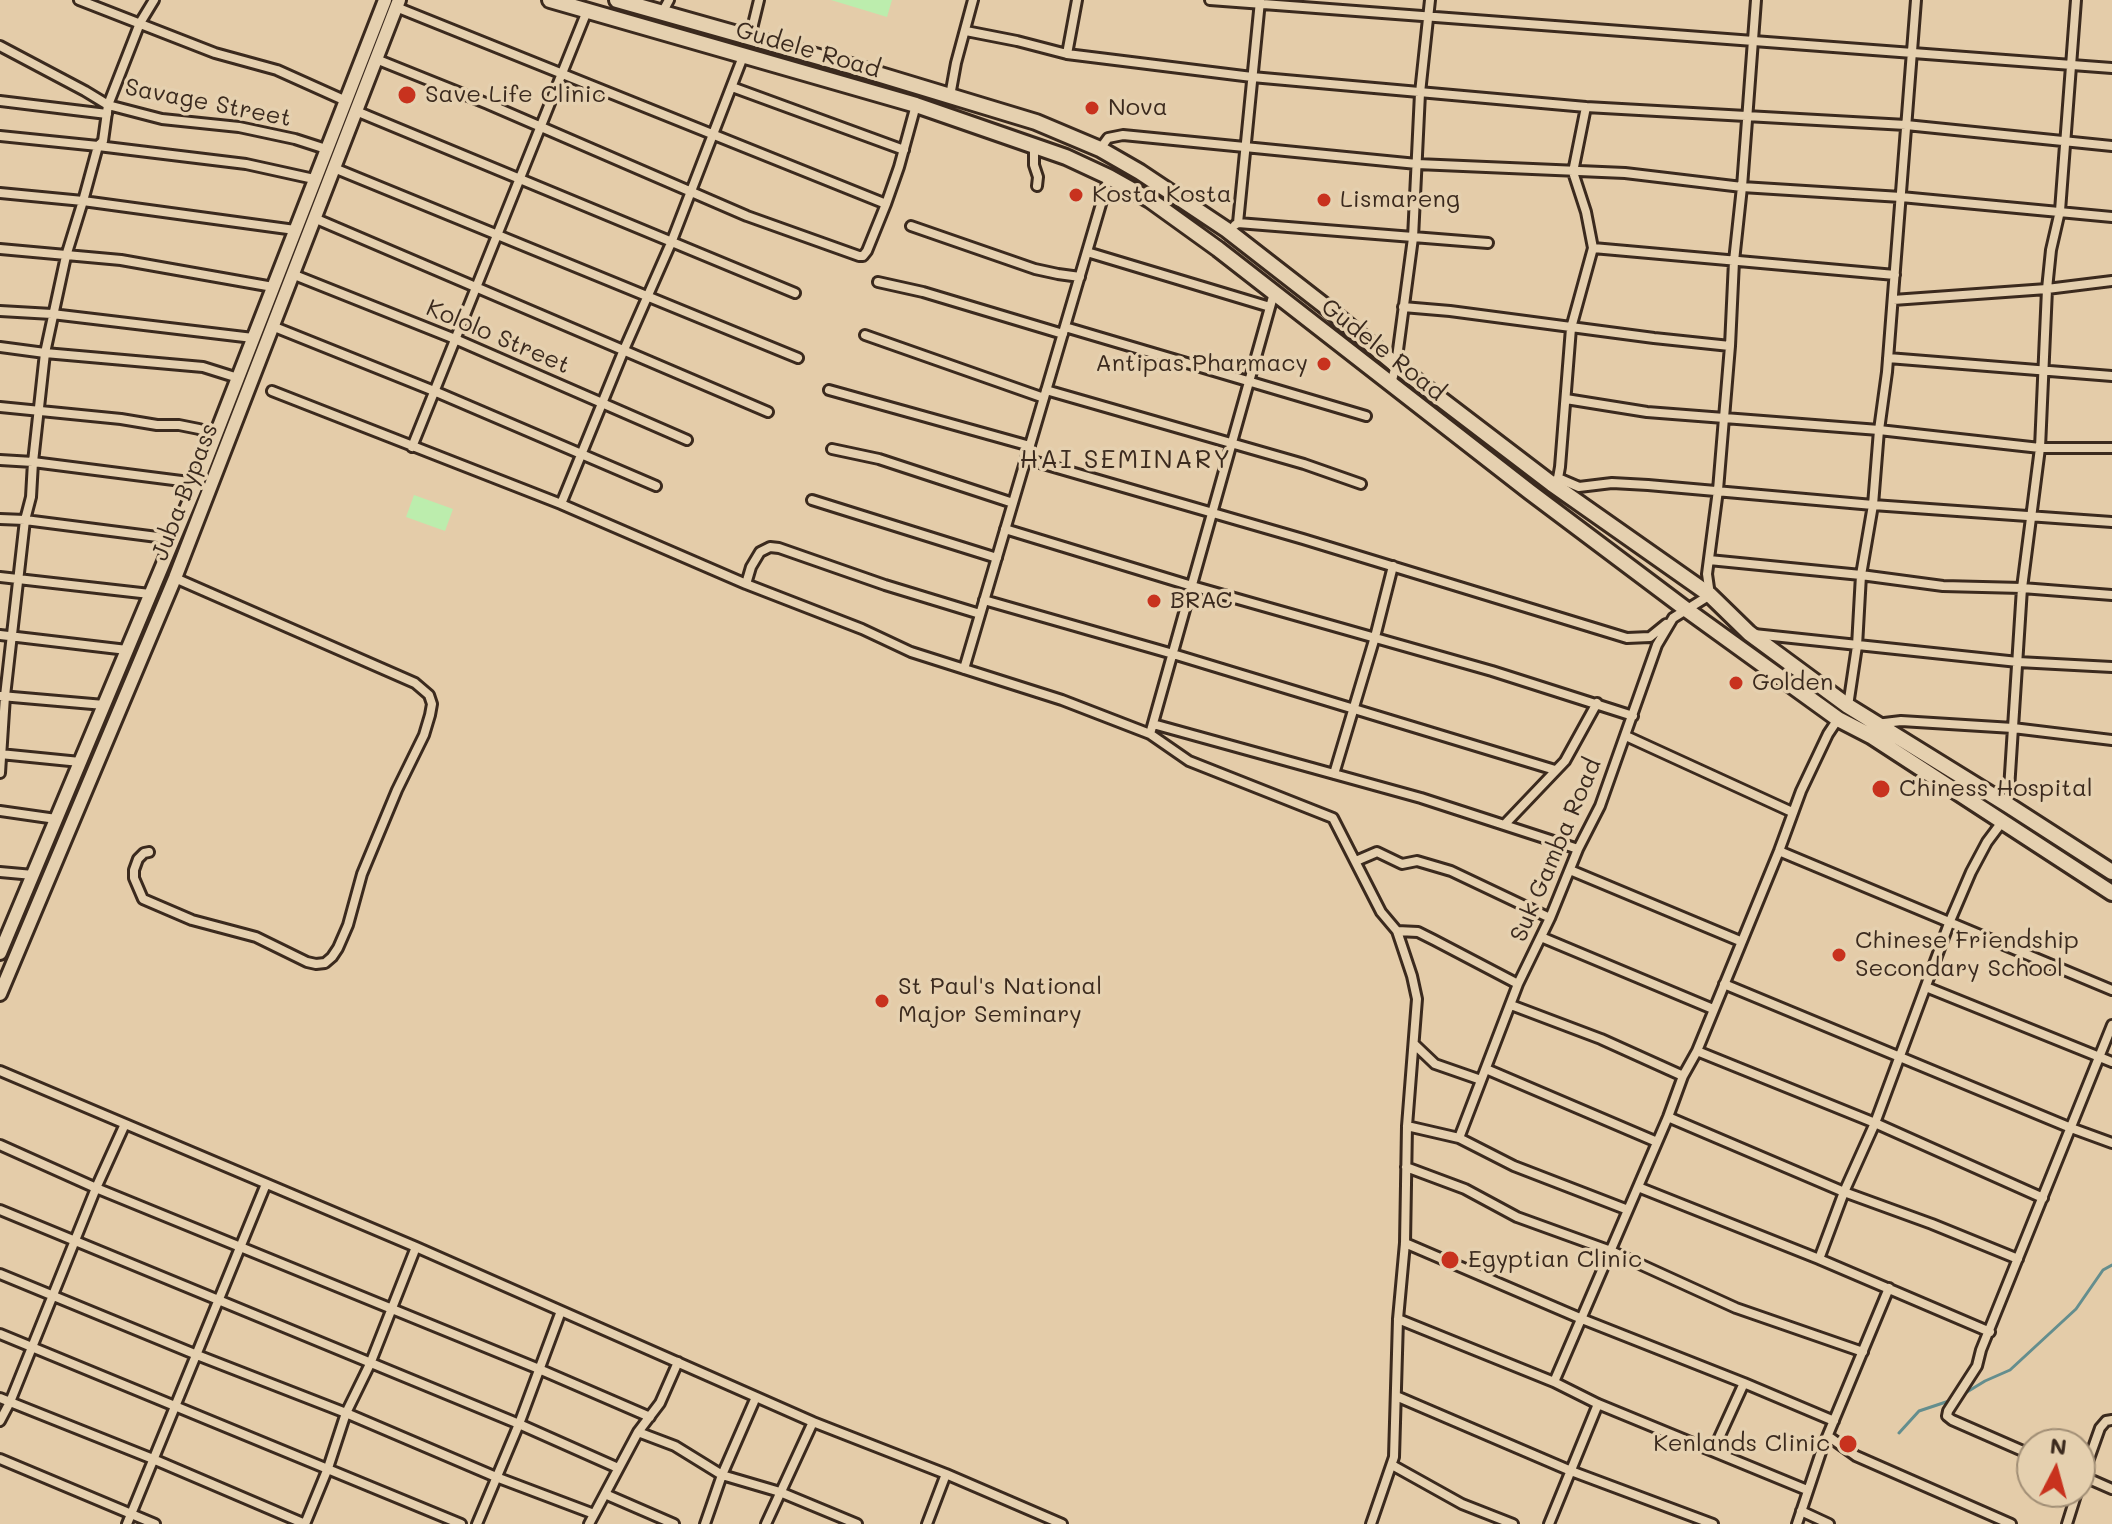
<!DOCTYPE html>
<html>
<head>
<meta charset="utf-8">
<style>
	body { margin:0 }
	#map { position:relative; width:2112px; height:1524px; overflow:hidden; background:#e4cca9; font-family:Mali,sans-serif }
	canvas { display:block }
	.north { position:absolute; left:2016px; top:1428px; width:80px; height:80px; box-sizing:border-box; background:#e5d0af; border:2px solid #a18e75; border-radius:50%; rotate:6deg; font-size:22px; font-weight:700; line-height:32px; text-align:center; color:#3b2a1e }
	.north::after { content:''; display:block; margin:auto; width:28px; height:36px; background:#c8321e; clip-path:polygon(50% 0,100% 100%,50% 72%,0 100%) }
</style>
</head>
<body>
<div id="map">
<canvas width="2112" height="1524"></canvas>
<div class="north">N</div>
</div>
<script>
const context = document.querySelector('canvas').getContext('2d');
context.lineJoin = 'round';
function fillPath(path, color) { context.fillStyle = color; context.fill(path, 'evenodd'); }
const poly = rows => new Path2D(rows.map(r => 'M' + r).join(''));
function trace(path, color, width, dash) { context.strokeStyle = color; context.lineWidth = width; context.lineCap = dash ? 'butt' : 'round'; context.setLineDash(dash || []); context.stroke(path); }
function write(font, color, halo, rows, align = 'center') {
  context.font = font + ' Mali,sans-serif'; context.lineWidth = 7; context.setLineDash([]); context.textBaseline = 'middle'; context.strokeStyle = halo; context.fillStyle = color; for (const [text, x, y, turn = 0] of rows) {
    context.save(); context.translate(x, y); context.rotate((+turn || 0) * Math.PI / 180); context.textAlign = isNaN(turn) ? turn : align; if (halo) context.strokeText(text, 0, 0); context.fillText(text, 0, 0); context.restore();
  }
}
const green = poly([
	[831,0,892,0,887,17],
	[414,495,453,509,445,531,406,517]
]);
const stream = poly([
	[1962,1395,1985,1381,2010,1370,2076,1309,2103,1270,2112,1265],
	[1899,1433,1919,1411,1952,1400]
]);
const minor = poly([
	[79,0,215,53,277,70,346,101],
	[1210,0,2112,68],
	[396,7,886,204],
	[662,13,669,0],
	[966,31,1017,41,1067,54,1252,77,1586,107,1906,125,2112,146],
	[750,37,759,0],
	[0,46,85,91,108,105,162,119,239,127,295,139,326,149],
	[1067,54,1077,0],
	[376,59,488,104,747,216,859,256,863,256,867,251,886,204,899,167,916,105],
	[732,87,904,150],
	[950,96,956,63,973,0],
	[0,101,107,114],
	[356,111,795,293],
	[0,136,98,146,246,164,314,179],
	[1034,146,1034,165,1038,177,1037,186],
	[1100,149,1108,138,1123,135,1417,164,1625,173,1742,187,1901,197,2112,217],
	[334,168,798,358],
	[0,193,83,201,98,146,103,141,108,105,140,23,154,0],
	[314,218,768,412],
	[1238,223,1488,243],
	[1235,225,1238,223,1260,1],
	[911,226,1035,269,1058,274,1080,277],
	[1593,248,1895,275],
	[0,249,121,260,273,287],
	[1087,252,1270,307],
	[292,274,455,339,687,440],
	[878,282,923,292,1063,334],
	[1893,300,2047,289,2112,281],
	[1403,307,1450,311,1654,338,1730,346],
	[0,311,52,314,253,338],
	[272,326,434,391,656,486],
	[1065,327,1366,416],
	[865,335,1044,398],
	[0,347,45,353,203,367,238,378],
	[1888,358,2112,376],
	[1391,384,1396,365,1413,238,1420,93,1430,0],
	[829,390,1030,446],
	[1046,390,1304,464,1361,484],
	[272,391,561,504,746,584,862,629,911,652,1062,700,1150,734,1189,761,1333,818,1381,912,1397,931,1412,976,1417,999,1407,1126,1405,1243,1398,1319,1394,1457,1371,1524],
	[1566,399,1647,412,1879,430,2040,448,2112,448],
	[0,407,121,419,157,425,179,425,199,429,215,436],
	[412,447,587,11],
	[832,449,879,459,1013,503],
	[1026,459,1303,539,1627,638,1650,637,1666,624],
	[0,460,33,462,197,483],
	[1558,478,1579,487,1612,483,1648,485,1873,505,2112,522],
	[1555,481,1558,478,1560,467,1571,328,1593,248,1586,212,1573,172,1586,107],
	[812,500,997,558],
	[561,504,623,352,671,243,744,54],
	[0,519,25,520,173,539],
	[1005,529,1192,586,1492,671,1633,716],
	[1709,560,1861,575,1943,586,2022,588,2112,595],
	[0,577,150,594],
	[746,584,751,567,760,552,770,547,779,548,885,585,980,614],
	[984,600,1173,654,1555,770],
	[1754,634,2018,662,2112,667],
	[0,635,127,650],
	[964,669,1109,177],
	[1,696,104,705],
	[1848,706,1857,646,1861,575,1873,505,1879,430,1887,372,1916,0],
	[1153,724,1421,798,1578,849],
	[1876,724,1901,721,2013,728,2112,740],
	[1150,734,1274,293],
	[1626,736,1792,812],
	[0,754,80,762],
	[0,773,5,696,25,520,31,497,33,462,45,353,66,256,83,201,295,230],
	[1334,774,1375,637,1393,566],
	[2008,805,2022,588,2040,448,2047,289,2051,250,2060,211,2076,0],
	[0,811,56,819],
	[1505,824,1565,761,1597,703],
	[1779,851,2112,990],
	[149,852,144,853,138,859,134,870,134,878,143,899,192,920,256,937,307,962,316,964,325,963,332,957,338,948,348,925,362,874,397,790,424,735,430,715,432,704,429,695,415,683,175,578],
	[1356,861,1377,852,1402,864,1417,861,1451,871,1550,918],
	[1570,870,1740,941],
	[0,872,33,875],
	[1397,931,1418,932,1434,940,1518,984],
	[1541,937,1713,1009],
	[1724,984,2071,1128,2112,1143],
	[1926,987,2112,1062],
	[1511,1005,1601,1039,1683,1076],
	[1414,1044,1435,1064,1481,1080],
	[1697,1051,1875,1123,2043,1198],
	[1486,1069,1657,1142],
	[0,1071,416,1247,813,1422,946,1474,1062,1524],
	[1668,1117,1844,1192,1932,1224,2018,1259],
	[1407,1126,1459,1138,1514,1166,1628,1210],
	[1459,1138,1518,984,1550,918,1578,849,1600,806,1657,645,1673,618,1710,595,1707,574,1718,490,1730,346,1734,261,1742,187,1756,0],
	[0,1145,96,1188,539,1369,650,1417],
	[1406,1167,1465,1189,1517,1217,1611,1251,1736,1308,1863,1352],
	[1638,1187,1819,1259,1990,1332],
	[0,1210,519,1424,618,1468],
	[1405,1243,1582,1319,1744,1383,1834,1421],
	[1819,1259,1844,1192,1875,1123,1950,921,1971,872,1987,842,2002,822],
	[0,1274,197,1355,346,1413,496,1477,594,1514],
	[1398,1319,1554,1382,1598,1404,1807,1490],
	[0,1334,461,1524],
	[1554,1382,1668,1117,1683,1076,1697,1051,1779,851,1801,791,1828,734,1838,719],
	[1396,1396,1571,1471,1713,1524],
	[0,1398,153,1459,305,1524],
	[0,1421,10,1402,96,1188,125,1124],
	[638,1432,675,1446,722,1475,780,1492,857,1524],
	[1828,1436,1856,1456,2011,1524],
	[1713,1451,1744,1383],
	[2032,1455,1952,1420,1947,1416,1948,1411,1977,1366,1981,1350,2112,1025],
	[0,1459,155,1524],
	[1392,1465,1462,1504,1513,1524],
	[2080,1475,2112,1489],
	[2080,1484,2100,1428,2106,1421,2112,1420],
	[605,1494,674,1524],
	[1801,1511,1829,1524],
	[127,1524,266,1184],
	[305,1524,328,1468,346,1413,370,1364,416,1247],
	[477,1524,519,1424,561,1311],
	[589,1524,638,1432,660,1403,678,1362],
	[705,1524,722,1475,756,1397],
	[766,1524,813,1422],
	[927,1524,946,1474],
	[1549,1524,1598,1404],
	[1797,1524,1822,1449,1889,1288],
	[2067,1524,2077,1492]
]);
const primary = poly([
	[0,953,197,483,385,0],
	[0,994,175,578,399,0]
]);
const trunk = poly([
	[550,0,916,105,1066,157,1109,177,1150,200,1218,249,1530,492,1687,610,1838,719,1871,736,2112,893],
	[617,0,851,66,1036,122,1100,149,1140,172,1227,230,1326,307,1396,365,1552,484,1710,595,1749,633,1848,706,2008,805,2112,872]
]);
const markers = [
	[407,95,10,"#c8321e"],
	[1092,108,8,"#c8321e"],
	[1076,195,8,"#c8321e"],
	[1324,200,8,"#c8321e"],
	[1324,364,8,"#c8321e"],
	[1154,601,8,"#c8321e"],
	[1736,683,8,"#c8321e"],
	[1881,789,10,"#c8321e"],
	[1839,955,8,"#c8321e"],
	[882,1001,8,"#c8321e"],
	[1450,1260,10,"#c8321e"],
	[1848,1444,10,"#c8321e"]
];
const streetNames = [
	["Gudele Road",808,50,16],
	["Savage Street",208,103,11],
	["Kololo Street",498,337,23],
	["Gudele Road",1383,350,38],
	["Juba Bypass",185,492,-69],
	["Suk Gamba Road",1556,850,-67]
];
const poiNames = [
	["Save Life Clinic",425,95],
	["Nova",1108,108],
	["Kosta Kosta",1092,195],
	["Lismareng",1340,200],
	["Antipas Pharmacy",1308,364,"right"],
	["BRAC",1170,601],
	["Golden",1752,683],
	["Chiness Hospital",1899,789],
	["Chinese Friendship",1855,941],
	["Secondary School",1855,969],
	["St Paul's National",898,987],
	["Major Seminary",898,1015],
	["Egyptian Clinic",1468,1260],
	["Kenlands Clinic",1830,1444,"right"]
];
const neighbourhoodNames = [
	["HAI SEMINARY",1126,460]
];
fillPath(green, '#bcedad');
trace(stream, '#648e8e', 3);
trace(minor, '#3b2a1e', 14);
trace(primary, '#3b2a1e', 18);
trace(trunk, '#3b2a1e', 20);
trace(minor, '#e5d0af', 8);
trace(primary, '#e5d0af', 12);
trace(trunk, '#e5d0af', 14);
for (const [x, y, r, color] of markers) { const dot = new Path2D(); dot.arc(x, y, r, 0, 2 * Math.PI); context.fillStyle = color; context.fill(dot); trace(dot, '#e5d0af', 3); }
write('24px', '#3b2a1e', '#e5d0af', streetNames);
write('24px', '#3b2a1e', '#e5d0af', poiNames, 'left');
context.letterSpacing = '2px';
write('26px', '#3b2a1e', '#e5d0af', neighbourhoodNames);
context.letterSpacing = '0px';
</script>
</body>
</html>
